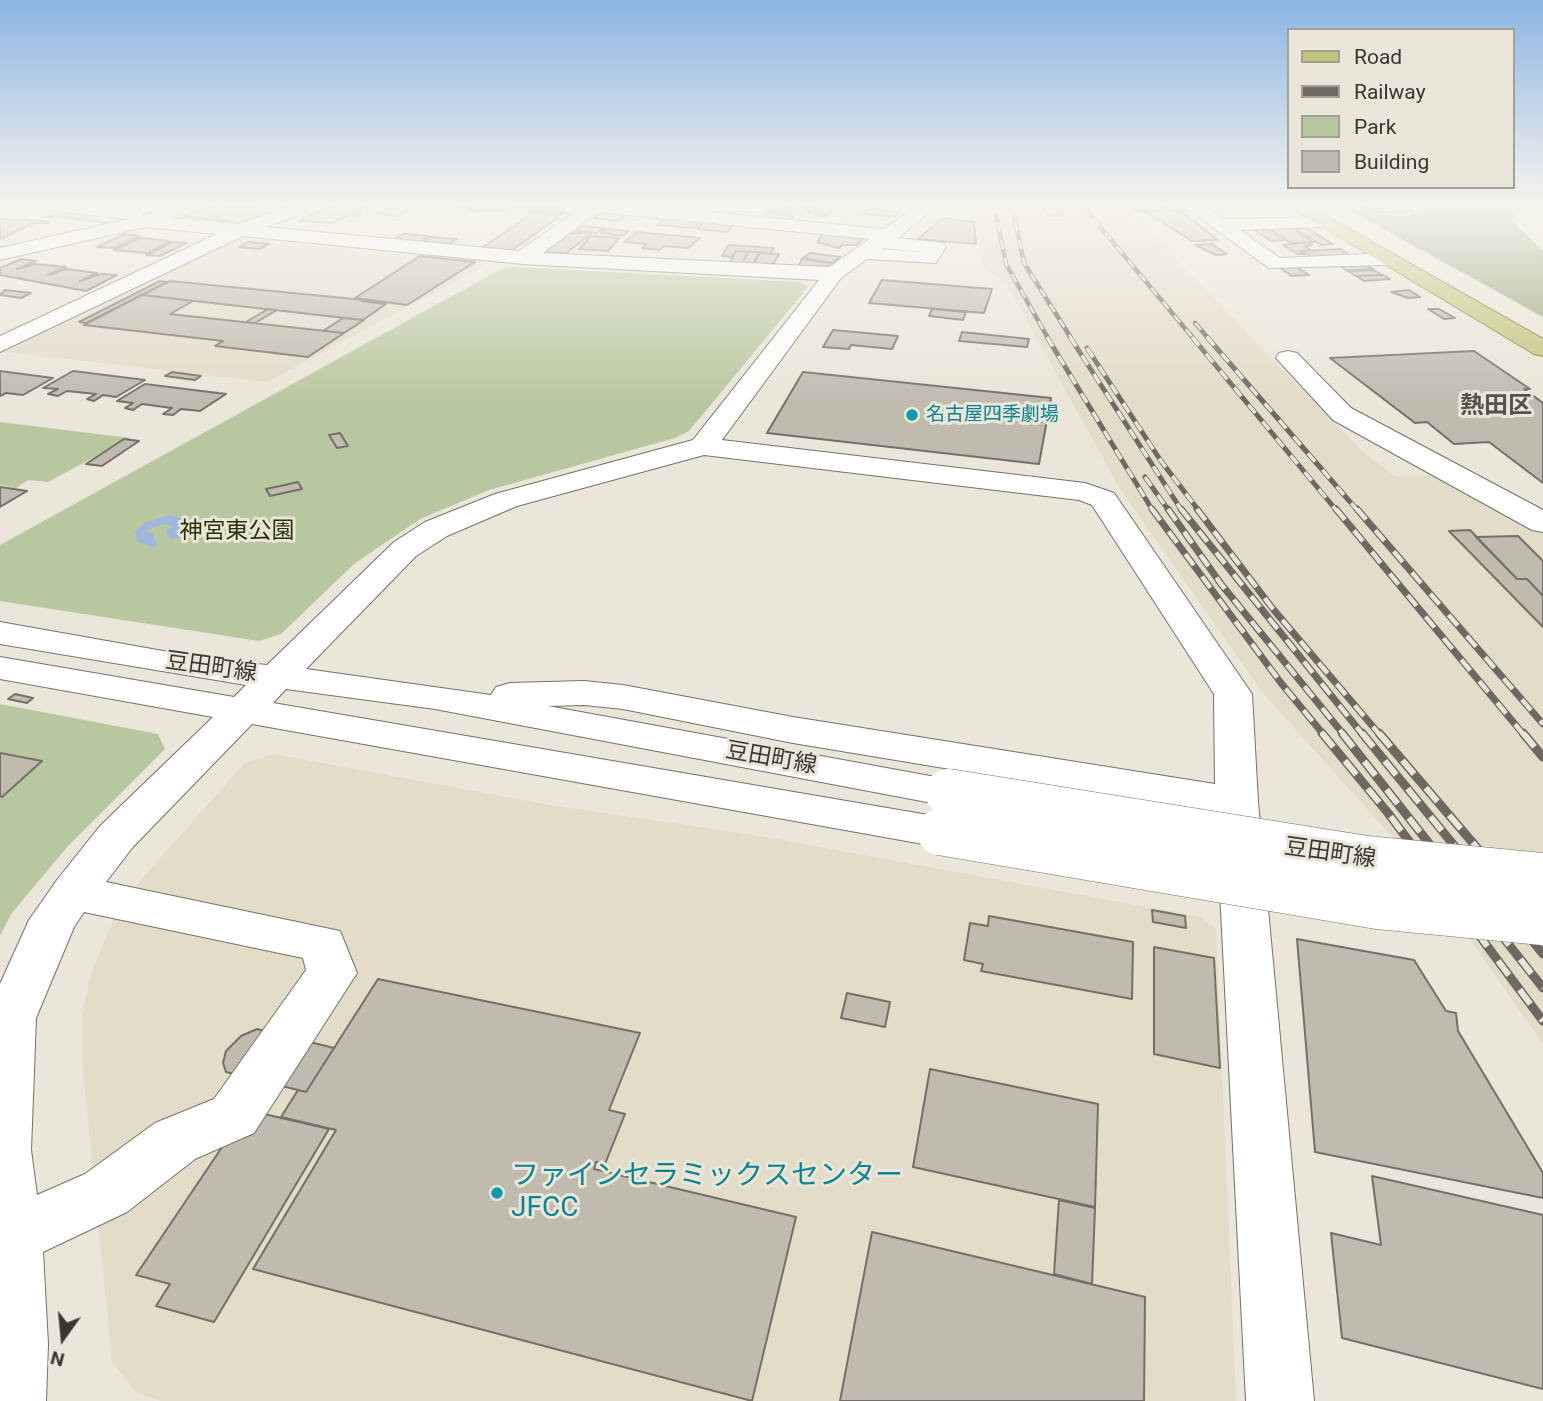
<!DOCTYPE html>
<html>
<head>
<meta charset="utf-8">
<style>
	body { margin:0 }
	#map { position:relative; width:1543px; height:1401px; overflow:hidden; background:#eae6d9; font-family:Roboto,sans-serif }
	canvas { display:block }
	.legend { position:absolute; left:1287px; top:28px; width:228px; height:161px; box-sizing:border-box; background:#eae6d9; border:2px solid #a3a096; margin:0; padding:9px 12px; list-style:none; font-size:21px; color:#393732 }
	.legend li { display:flex; align-items:center; gap:14px; height:35px }
	.legend b { width:35px; border:2px solid #a3a096 }
	.north { position:absolute; left:28px; top:1303px; width:70px; height:70px; -webkit-text-stroke:5px #eae6d9; paint-order:stroke; rotate:195deg; font-size:19px; font-weight:700; line-height:28px; text-align:center; color:#393732 }
	.north::after { content:''; display:block; margin:auto; width:24px; height:32px; background:#393732; clip-path:polygon(50% 0,100% 100%,50% 72%,0 100%) }
</style>
</head>
<body>
<div id="map">
<canvas width="1543" height="1401"></canvas>
<ul class="legend">
<li><b style="height:9px;background:#c2c47b"></b>Road</li>
<li><b style="height:9px;background:#6b6962"></b>Railway</li>
<li><b style="height:19px;background:#b9c7a0"></b>Park</li>
<li><b style="height:19px;background:#bfbbaf"></b>Building</li>
</ul>
<div class="north">N</div>
</div>
<script>
const context = document.querySelector('canvas').getContext('2d');
context.lineJoin = 'round';
function fillPath(path, color) { context.fillStyle = color; context.fill(path, 'evenodd'); }
const poly = rows => new Path2D(rows.map(r => 'M' + r).join(''));
function trace(path, color, width, dash) { context.strokeStyle = color; context.lineWidth = width; context.lineCap = dash ? 'butt' : 'round'; context.setLineDash(dash || []); context.stroke(path); }
function write(font, color, halo, rows, align = 'center') {
  context.font = font + ' Roboto,"Noto Sans JP",sans-serif'; context.lineWidth = 6; context.setLineDash([]); context.textBaseline = 'middle'; context.strokeStyle = halo; context.fillStyle = color; for (const [text, x, y, turn = 0] of rows) {
    context.save(); context.translate(x, y); context.rotate((+turn || 0) * Math.PI / 180); context.textAlign = isNaN(turn) ? turn : align; if (halo) context.strokeText(text, 0, 0); context.fillText(text, 0, 0); context.restore();
  }
}
const built = poly([
	[971,205,1123,205,1363,452,1396,477,1439,475,1543,531,1543,1044,1421,869,1263,693,1119,487,1006,283,984,269,975,221,971,217],
	[245,239,485,261,488,264,267,382,5,352,235,240],
	[273,754,550,805,760,836,1201,917,1216,929,1236,1401,161,1401,137,1393,112,1362,82,1061,82,1017,91,973,112,924,145,875,245,763]
]);
const green = poly([
	[514,267,799,282,808,287,689,431,675,438,489,490,420,519,354,564,281,634,259,641,0,601,0,545,503,268],
	[0,422,130,438,48,482,28,480,16,488,0,485],
	[0,704,158,734,165,749,68,846,11,914,0,936]
]);
const forest = poly([
	[1340,205,1350,205,1375,214,1403,216,1421,212,1419,205,1497,205,1520,209,1512,221,1543,251,1543,317]
]);
const water = poly([
	[170,515,193,522,187,527,191,534,171,540,166,531,173,526,163,524,146,530,153,534,157,546,153,548,137,541,135,531,146,522]
]);
const building = poly([
	[215,205,237,207,288,205,240,223,183,216,215,205],
	[333,205,369,205,354,212,361,214,357,216,349,215,332,223,298,221,333,205],
	[441,205,516,205,506,210,475,211,469,210,473,208,441,205],
	[521,205,543,205,562,206,517,207,521,205],
	[773,205,790,205,782,212,766,211,773,205],
	[1042,205,1058,205,1063,216,1047,216,1042,205],
	[1129,205,1146,205,1154,211,1137,211,1129,205],
	[1156,205,1184,205,1191,210,1170,210,1156,205],
	[1354,205,1412,205,1413,211,1381,213,1354,205],
	[791,206,800,206,809,207,801,214,784,213,791,206],
	[536,207,565,209,561,212,568,213,529,212,536,207],
	[812,207,825,209,832,210,826,216,814,215,816,213,807,212,812,207],
	[391,208,409,210,397,216,376,214,391,208],
	[68,209,130,218,113,224,56,216,44,218,68,209],
	[607,209,631,212,618,221,594,218,607,209],
	[867,209,899,212,895,217,862,214,867,209],
	[1180,210,1218,240,1192,241,1144,211,1180,210],
	[533,213,562,215,511,251,480,249,533,213],
	[767,213,793,216,788,221,763,217,767,213],
	[943,218,974,222,976,244,918,239,943,218],
	[0,219,48,221,49,223,34,223,0,239,0,219],
	[680,219,701,221,693,228,657,225,663,220,680,219],
	[708,219,736,223,727,232,696,229,708,219],
	[1298,223,1333,244,1321,245,1286,224,1298,223],
	[1247,225,1261,225,1286,240,1271,241,1247,225],
	[583,226,604,228,597,233,576,231,583,226],
	[1290,227,1314,242,1291,243,1268,228,1290,227],
	[606,229,629,231,623,236,601,233,606,229],
	[824,231,867,235,856,245,842,245,839,248,817,242,824,231],
	[637,232,700,238,688,248,664,246,659,250,642,248,647,244,624,242,637,232],
	[570,233,592,233,566,253,545,252,570,233],
	[124,234,139,236,115,248,97,247,124,234],
	[403,234,429,236,421,242,394,239,403,234],
	[591,236,619,238,608,251,579,249,591,236],
	[430,237,457,239,449,244,422,242,430,237],
	[140,238,170,241,148,253,114,250,140,238],
	[173,242,187,243,160,256,146,255,173,242],
	[248,242,269,244,259,249,239,247,248,242],
	[1308,242,1312,245,1304,246,1311,250,1300,251,1305,254,1298,254,1283,245,1308,242],
	[1212,244,1227,254,1216,255,1195,245,1212,244],
	[728,245,774,248,771,253,736,251,732,257,722,256,728,245],
	[1340,249,1354,258,1316,260,1303,251,1340,249],
	[736,251,748,252,741,265,729,264,736,251],
	[748,252,759,252,753,265,741,265,748,252],
	[760,253,779,254,772,266,753,265,760,253],
	[810,253,840,257,833,263,803,258,810,253],
	[420,256,475,262,407,305,355,298,420,256],
	[21,259,36,261,17,269,35,264,66,267,48,275,66,269,97,273,80,281,101,274,117,275,86,291,0,275,0,268,21,259],
	[802,259,831,263,831,266,798,267,802,259],
	[1363,263,1373,269,1348,271,1338,265,1363,263],
	[1295,266,1309,275,1292,276,1278,267,1295,266],
	[1374,270,1382,275,1356,276,1348,271,1374,270],
	[1383,275,1390,279,1364,281,1357,276,1383,275],
	[882,280,992,289,984,313,869,303,882,280],
	[160,281,167,282,86,323,79,322,160,281],
	[170,281,364,300,362,301,386,304,363,320,142,295,170,281],
	[5,290,31,293,21,298,0,295,5,290],
	[1409,290,1420,297,1408,298,1391,292,1409,290],
	[142,295,193,301,170,314,344,333,308,357,215,346,223,341,84,325,142,295],
	[268,309,277,310,255,323,246,322,268,309],
	[932,309,966,312,963,320,929,316,932,309],
	[1428,309,1439,309,1455,318,1444,319,1428,309],
	[343,318,364,320,344,333,323,331,343,318],
	[833,330,898,336,892,349,851,345,849,349,823,347,833,330],
	[962,332,1029,339,1027,347,959,341,962,332],
	[1474,351,1530,389,1524,389,1543,403,1543,483,1489,442,1454,444,1427,422,1415,423,1330,358,1474,351],
	[0,371,53,378,23,395,6,393,0,396,0,371],
	[73,371,145,380,116,397,103,395,94,401,87,399,96,394,67,391,58,396,48,394,58,389,43,388,73,371],
	[172,372,201,376,195,380,165,376,172,372],
	[803,372,1051,398,1039,464,767,433,803,372],
	[145,384,226,394,200,411,181,409,173,415,163,414,172,408,142,404,133,410,125,408,133,403,117,401,145,384],
	[340,433,348,446,337,448,329,435,340,433],
	[124,439,139,441,102,466,86,464,124,439],
	[298,482,302,489,270,496,266,489,298,482],
	[0,487,27,491,0,507,0,487],
	[1470,530,1517,579,1527,579,1543,596,1543,627,1449,531,1470,530],
	[1518,536,1543,561,1543,596,1527,579,1517,579,1476,537,1518,536],
	[15,694,33,698,27,703,8,699,15,694],
	[0,753,42,761,2,797,0,796,0,753],
	[1152,910,1185,916,1186,928,1153,922,1152,910],
	[989,916,1133,942,1132,999,981,971,983,964,964,960,970,923,988,926,989,916],
	[1297,939,1414,960,1446,1011,1456,1013,1458,1031,1543,1173,1543,1198,1315,1152,1297,939],
	[1154,947,1214,958,1220,1068,1154,1054,1154,947],
	[378,979,640,1033,609,1110,625,1114,605,1164,596,1162,594,1169,796,1217,752,1401,253,1269,336,1130,281,1117,298,1090,306,1092,378,979],
	[847,993,890,1002,885,1027,841,1018,847,993],
	[257,1029,334,1048,306,1092,226,1072,223,1063,226,1051,241,1036,257,1029],
	[930,1069,1098,1104,1095,1207,913,1167,930,1069],
	[247,1110,329,1129,214,1322,156,1306,170,1284,136,1275,247,1110],
	[1372,1176,1543,1215,1543,1389,1342,1338,1331,1233,1381,1245,1372,1176],
	[1059,1200,1095,1208,1092,1284,1054,1274,1059,1200],
	[872,1232,1145,1297,1144,1401,840,1401,872,1232]
]);
const minor = poly([
	[36,205,96,205,135,208,142,210,143,216,171,206,180,212,172,218,239,224,292,205,317,205,314,209,267,227,519,251,585,205,637,205,884,229,918,205,938,205,898,238,943,243,946,247,936,263,867,259,841,278,722,440,1085,483,1114,493,1252,694,1258,802,1314,1401,1246,1401,1216,813,793,743,623,709,584,705,548,706,963,782,969,792,963,802,948,806,435,709,286,689,273,703,940,817,956,821,962,832,956,843,940,847,252,724,132,848,106,882,340,931,357,973,254,1133,195,1159,127,1212,43,1252,48,1344,46,1401,0,1401,0,984,29,920,57,880,100,826,213,717,0,679,0,657,234,697,246,685,0,644,0,622,208,659,267,665,394,542,425,522,495,494,693,440,819,280,523,264,243,236,0,352,0,336,217,234,146,227,0,260,0,248,129,219,45,210,36,205],
	[598,212,870,239,829,267,543,253,598,212],
	[882,248,923,252,882,249,882,248],
	[704,455,1079,500,1092,505,1214,694,1215,784,793,717,623,685,584,681,510,683,496,687,491,695,306,669,416,556,447,536,517,506,704,455],
	[84,912,303,958,306,970,214,1099,155,1123,85,1174,37,1195,31,1150,36,1018,74,927,84,912],
	[1182,205,1202,205,1224,219,1328,217,1330,221,1321,227,1240,230,1280,258,1386,253,1396,259,1386,265,1269,268,1182,205],
	[1288,351,1297,353,1351,408,1543,510,1543,532,1532,530,1333,420,1276,358,1279,353,1288,351]
]);
const major = poly([
	[1286,205,1307,205,1543,339,1543,356,1534,354,1286,205]
]);
const railFar3 = poly([
	[994,205,1006,264,1048,338],
	[1012,205,1024,263,1071,338],
	[1082,205,1193,338],
	[1195,323,1208,338]
]);
const railFar2 = poly([
	[1047,337,1153,511],
	[1070,337,1182,511],
	[1192,337,1337,511],
	[1207,337,1358,511],
	[1087,348,1161,461,1199,511],
	[1145,477,1169,511]
]);
const railFar1 = poly([
	[1152,509,1281,683,1324,735],
	[1168,509,1221,584,1344,735],
	[1181,509,1363,735],
	[1197,509,1273,609,1380,735],
	[1336,509,1524,735],
	[1357,509,1543,724]
]);
const rail = poly([
	[1322,733,1388,813,1543,1021],
	[1342,733,1543,988],
	[1362,733,1543,954],
	[1379,733,1543,925],
	[1523,733,1543,757]
]);
const minorBridge = poly([
	[948,792,1366,859,1543,876],
	[940,832,1378,906,1543,922]
]);
const markers = [
	[912,415,7,"#0f9aa8"],
	[497,1193,7,"#0f9aa8"]
];
const farCulturenames = [
	["名古屋四季劇場",926,415]
];
const parkNames = [
	["神宮東公園",237,532]
];
const streetNames = [
	["豆田町線",211,668,8],
	["豆田町線",771,759,10],
	["豆田町線",1330,854,8]
];
const farDistrictnames = [
	["熱田区",1496,407]
];
const nearCulturenames = [
	["ファインセラミックスセンター",511,1177],
	["JFCC",511,1209]
];
fillPath(built, '#e2dcc8');
fillPath(green, '#b9c7a0');
fillPath(forest, '#99a87c');
fillPath(water, '#a1b6de');
fillPath(building, '#bfbbaf');
trace(building, '#737065', 2);
trace(minor, '#757166', 2);
trace(major, '#787928', 2);
fillPath(minor, '#fff');
fillPath(major, '#c2c47b');
trace(railFar3, '#6b6962', 4.5);
trace(railFar2, '#6b6962', 5);
trace(railFar1, '#6b6962', 7);
trace(rail, '#6b6962', 9);
trace(railFar3, '#eae6d9', 2.5, [9]);
trace(railFar2, '#eae6d9', 3.5, [11]);
trace(railFar1, '#eae6d9', 4.5, [14]);
trace(rail, '#eae6d9', 6, [18]);
trace(minorBridge, '#757166', 47, []);
trace(minorBridge, '#fff', 46);
const sky = context.createLinearGradient(0, 0, 0, 401);
sky.addColorStop(0, '#8bb5e4');
sky.addColorStop(0.51, '#f6f4ee');
sky.addColorStop(1, '#f6f4ee00');
context.fillStyle = sky;
context.fillRect(0, 0, 1543, 401);
for (const [x, y, r, color] of markers) { const dot = new Path2D(); dot.arc(x, y, r, 0, 2 * Math.PI); context.fillStyle = color; context.fill(dot); trace(dot, '#eae6d9', 2.5); }
write('19px', '#0d838f', '#eae6d9', farCulturenames, 'left');
write('23px', '#263300', '#eae6d9', parkNames);
write('23px', '#393732', '#eae6d9', streetNames);
write('bold 24px', '#565248', '#eae6d9', farDistrictnames);
write('28px', '#0d838f', '#eae6d9', nearCulturenames, 'left');
</script>
</body>
</html>
